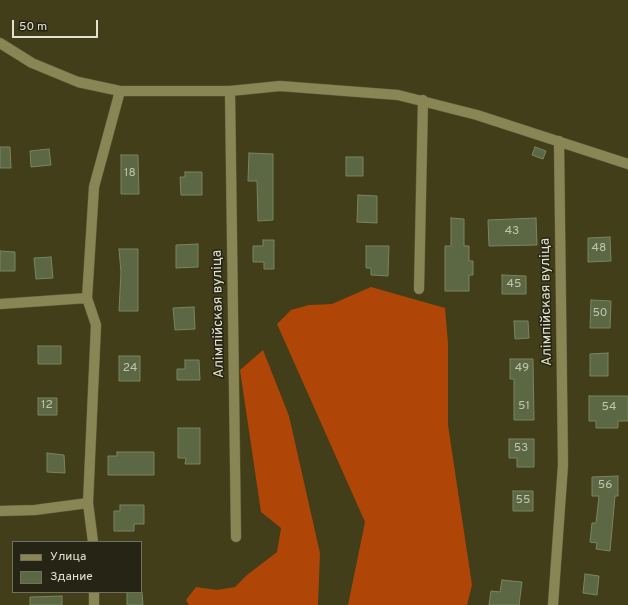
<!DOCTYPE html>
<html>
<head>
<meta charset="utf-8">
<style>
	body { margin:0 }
	#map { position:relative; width:628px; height:605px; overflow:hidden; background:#423e1a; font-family:Overpass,sans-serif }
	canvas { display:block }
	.legend { position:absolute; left:12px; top:541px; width:130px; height:52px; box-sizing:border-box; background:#262515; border:1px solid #72715f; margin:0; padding:5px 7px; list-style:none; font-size:12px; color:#e4e2ce }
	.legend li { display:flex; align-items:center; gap:8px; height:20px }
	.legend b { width:20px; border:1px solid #72715f }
	.scale { position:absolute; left:12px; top:20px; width:86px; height:18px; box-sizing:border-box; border:2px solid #e4e2ce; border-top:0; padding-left:5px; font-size:12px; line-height:14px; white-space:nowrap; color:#e4e2ce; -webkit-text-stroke:3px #262515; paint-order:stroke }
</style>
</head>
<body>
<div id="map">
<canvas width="628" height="605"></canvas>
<ul class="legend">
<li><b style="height:5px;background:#8a8554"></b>Улица</li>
<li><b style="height:11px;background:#5c6744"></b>Здание</li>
</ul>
<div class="scale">50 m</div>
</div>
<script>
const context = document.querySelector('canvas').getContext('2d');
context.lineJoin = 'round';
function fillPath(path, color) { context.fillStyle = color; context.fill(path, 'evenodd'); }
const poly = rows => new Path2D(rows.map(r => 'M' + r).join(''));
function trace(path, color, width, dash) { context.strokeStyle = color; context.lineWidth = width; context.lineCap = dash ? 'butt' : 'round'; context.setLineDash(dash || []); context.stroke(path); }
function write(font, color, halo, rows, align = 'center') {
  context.font = font + ' Overpass,sans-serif'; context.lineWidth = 3; context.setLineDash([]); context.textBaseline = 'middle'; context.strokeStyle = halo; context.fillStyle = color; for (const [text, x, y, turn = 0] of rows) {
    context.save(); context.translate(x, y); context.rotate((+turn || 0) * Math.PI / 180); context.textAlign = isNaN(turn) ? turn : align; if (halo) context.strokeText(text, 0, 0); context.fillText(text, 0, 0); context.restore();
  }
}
const forest = poly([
	[371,287,445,308,448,343,448,425,472,585,467,605,348,605,365,522,277,324,291,310,309,305,332,304],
	[263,350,289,416,320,553,318,605,189,605,186,600,196,587,217,590,235,587,247,575,277,552,281,528,261,512,240,370]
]);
const building = poly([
	[0,147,10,147,11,168,0,168,0,147],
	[535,147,546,151,543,159,532,155,535,147],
	[49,149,51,165,31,167,30,151,49,149],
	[249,153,273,154,273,220,258,221,257,181,248,181,249,153],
	[121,155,138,155,139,194,121,194,121,155],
	[346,157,363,157,363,176,346,176,346,157],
	[185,172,202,172,202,195,181,195,180,177,185,177,185,172],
	[358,195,377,196,377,223,357,222,358,195],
	[451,218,464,219,464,246,469,246,469,261,473,261,473,275,469,275,469,291,445,291,445,246,451,246,451,218],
	[536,218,537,245,489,246,488,220,536,218],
	[610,237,611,261,588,262,588,238,610,237],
	[263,240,274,240,274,269,264,269,264,262,253,262,253,246,263,246,263,240],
	[198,244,198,267,176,268,176,245,198,244],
	[366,246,389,246,388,276,371,275,371,268,366,268,366,246],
	[119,249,138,249,138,311,119,311,121,272,119,249],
	[0,251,15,252,15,271,0,271,0,251],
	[51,257,53,278,36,279,34,258,51,257],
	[502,275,526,276,526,294,502,294,502,275],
	[591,300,611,301,610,328,590,328,591,300],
	[194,307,195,329,175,330,173,308,194,307],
	[514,321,528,321,529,338,515,339,514,321],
	[38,346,61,346,61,364,38,364,38,346],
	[608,353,608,376,590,376,590,354,608,353],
	[119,356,140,356,140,381,119,381,119,356],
	[510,359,533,359,534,420,514,420,514,379,510,379,510,359],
	[185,360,199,360,200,380,177,380,177,369,185,369,185,360],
	[589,396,628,396,628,421,618,421,618,428,596,428,596,421,589,421,589,396],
	[38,398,57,398,57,415,38,415,38,398],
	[178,428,200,428,200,464,185,464,186,458,178,458,178,428],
	[509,439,534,439,534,467,517,467,517,458,509,458,509,439],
	[117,452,154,452,154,475,108,475,108,456,117,456,117,452],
	[47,453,64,455,65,473,47,472,47,453],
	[618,476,618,496,615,496,610,551,596,549,597,543,590,542,592,523,596,523,599,496,592,496,592,477,618,476],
	[513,491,533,491,533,511,513,511,513,491],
	[120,505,144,505,144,524,134,524,134,531,114,531,114,511,120,511,120,505],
	[585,574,599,576,597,595,583,593,585,574],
	[502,580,522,582,519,605,489,605,491,591,500,592,502,580],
	[127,592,142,592,143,605,127,605,127,592],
	[62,596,62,605,30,605,30,597,62,596]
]);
const minor = poly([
	[0,43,32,63,78,82,120,91,230,91,280,86,398,95,477,115,628,164],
	[230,91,236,537],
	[419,289,423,100],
	[0,304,87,298],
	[0,511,35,510,88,503],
	[93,542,88,503,96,325,87,298,94,187,120,91],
	[94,605,94,592],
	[553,605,563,465,559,141]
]);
const numberNames = [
	["18",130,174],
	["43",512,232],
	["48",599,249],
	["45",514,285],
	["50",600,314],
	["24",130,369],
	["49",522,369],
	["12",47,406],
	["51",524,407],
	["54",609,408],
	["53",521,449],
	["56",605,486],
	["55",523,501]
];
const streetNames = [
	["Алімпійская вуліца",547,302,-91],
	["Алімпійская вуліца",219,314,-91]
];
fillPath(forest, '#af4507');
fillPath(building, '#5c6744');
trace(building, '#798561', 1);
trace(minor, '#5f5c3a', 11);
trace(minor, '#8a8554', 10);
write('12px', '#c2c3ac', null, numberNames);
write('14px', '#e4e2ce', '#262515', streetNames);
</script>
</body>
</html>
